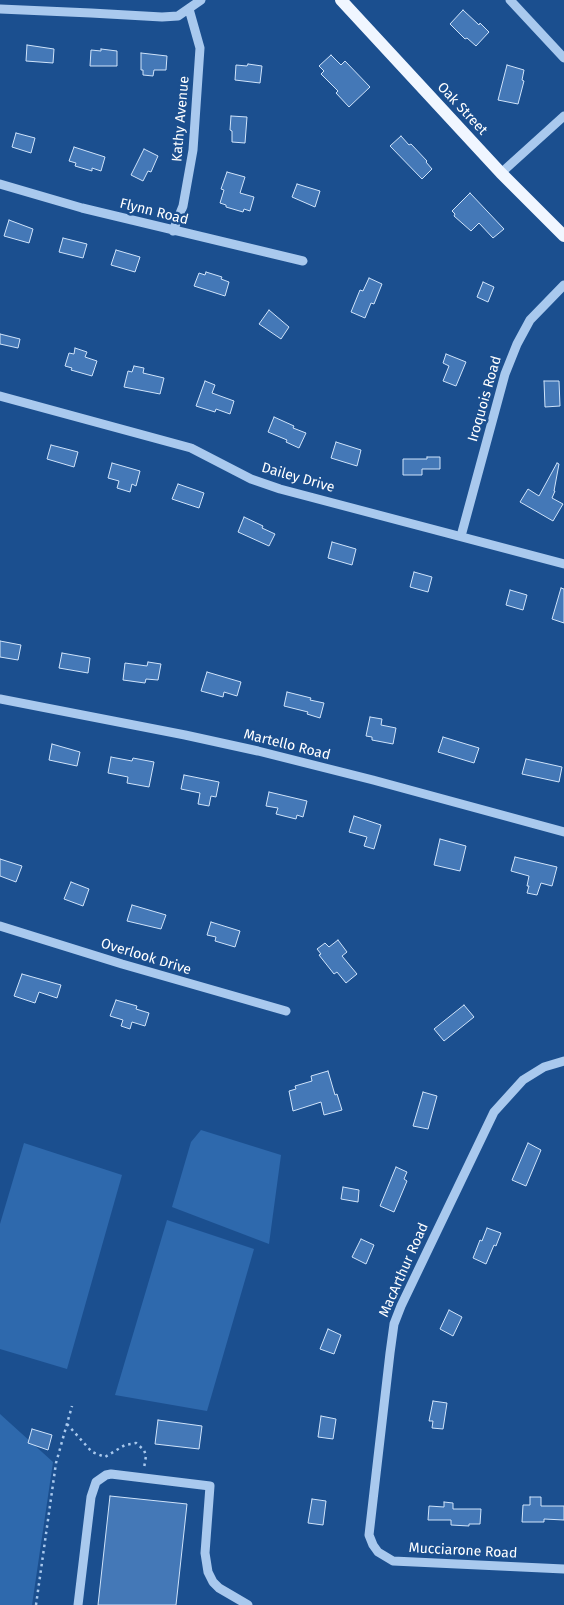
<!DOCTYPE html>
<html>
<head>
<meta charset="utf-8">
<style>
	body { margin:0 }
	canvas { display:block; background:#1b4f8f }
</style>
</head>
<body>
<canvas width="564" height="1605"></canvas>
<script>
const context = document.querySelector('canvas').getContext('2d');
context.lineJoin = 'round';
function fillPath(path, color) { context.fillStyle = color; context.fill(path, 'evenodd'); }
const poly = rows => new Path2D(rows.map(r => 'M' + r).join(''));
function trace(path, color, width, dash) { context.strokeStyle = color; context.lineWidth = width; context.lineCap = dash ? 'butt' : 'round'; context.setLineDash(dash || []); context.stroke(path); }
function write(font, color, halo, rows, align = 'center') {
  context.font = font + ' "Fira Sans",sans-serif'; context.lineWidth = 5; context.setLineDash([]); context.textBaseline = 'middle'; context.strokeStyle = halo; context.fillStyle = color; for (const [text, x, y, turn = 0] of rows) {
    context.save(); context.translate(x, y); context.rotate((+turn || 0) * Math.PI / 180); context.textAlign = isNaN(turn) ? turn : align; if (halo) context.strokeText(text, 0, 0); context.fillText(text, 0, 0); context.restore();
  }
}
const green = poly([
	[201,1130,281,1155,269,1244,172,1207,191,1142],
	[24,1143,122,1175,67,1369,0,1349,0,1224],
	[167,1220,254,1249,207,1411,115,1395],
	[0,1414,53,1462,32,1605,0,1605]
]);
const building = poly([
	[463,10,479,25,480,23,489,32,476,46,467,38,465,39,450,24,463,10],
	[27,45,54,49,53,63,26,61,27,45],
	[101,49,117,51,117,66,90,66,91,50,101,51,101,49],
	[141,53,167,56,166,70,154,70,153,76,143,75,143,70,141,70,141,53],
	[331,55,341,65,345,61,370,87,349,107,336,93,338,91,321,74,324,71,319,66,331,55],
	[248,64,262,66,260,83,235,80,236,65,247,66,248,64],
	[507,65,524,70,522,80,524,81,518,104,498,100,507,65],
	[231,116,247,117,245,143,232,142,232,131,230,130,231,116],
	[16,133,35,138,31,153,12,147,16,133],
	[401,136,409,145,411,144,427,161,426,162,432,169,422,179,390,146,401,136],
	[74,147,105,157,101,171,92,168,92,171,75,166,76,163,69,161,74,147],
	[144,149,158,156,151,172,148,171,143,181,131,175,144,149],
	[227,172,245,177,240,193,254,197,250,211,244,209,243,212,226,207,226,205,220,203,224,190,221,189,227,172],
	[297,184,320,191,315,207,292,197,297,184],
	[470,193,504,229,493,238,479,223,471,231,454,216,455,214,452,211,470,193],
	[9,220,33,229,29,243,4,236,9,220],
	[63,238,87,244,83,258,59,252,63,238],
	[116,250,140,257,135,272,111,265,116,250],
	[206,272,222,277,221,279,229,282,225,296,194,286,199,273,205,275,206,272],
	[369,278,382,284,374,304,371,303,365,318,351,312,360,290,363,291,369,278],
	[483,282,494,287,488,302,477,297,483,282],
	[269,310,289,327,281,339,259,324,269,310],
	[0,334,20,339,18,348,0,344,0,334],
	[75,348,87,352,85,357,97,361,92,376,71,370,72,368,65,366,69,353,74,354,75,348],
	[446,354,466,362,456,386,443,381,449,366,443,363,446,354],
	[134,366,144,368,143,373,164,378,160,394,124,387,128,371,132,372,134,366],
	[205,381,215,385,212,393,234,401,230,414,216,409,215,412,196,406,205,381],
	[544,381,559,381,560,406,545,407,544,381],
	[274,417,294,426,293,428,306,433,299,448,286,442,287,440,268,432,274,417],
	[336,442,361,450,357,466,331,458,336,442],
	[51,445,78,452,74,467,47,459,51,445],
	[427,457,440,457,440,469,422,469,422,475,403,475,403,459,427,459,427,457],
	[112,463,140,471,136,486,132,484,130,492,117,488,119,481,108,478,112,463],
	[557,463,559,464,554,491,555,491,552,498,563,504,553,521,520,502,528,489,539,496,557,463],
	[178,484,204,493,199,508,172,499,178,484],
	[244,517,263,526,262,528,275,534,269,546,238,532,244,517],
	[332,542,356,549,352,565,328,558,332,542],
	[414,572,432,577,428,592,410,587,414,572],
	[561,588,564,589,564,623,552,619,561,588],
	[510,590,527,595,523,610,506,605,510,590],
	[0,641,21,645,18,660,0,657,0,641],
	[62,653,90,658,88,673,59,668,62,653],
	[148,662,161,664,158,680,146,679,145,683,123,680,125,663,147,666,148,662],
	[207,672,241,682,237,696,224,692,223,697,201,691,207,672],
	[287,692,311,698,310,700,324,703,320,718,307,714,308,712,284,706,287,692],
	[370,717,382,719,381,725,396,728,393,744,372,740,372,737,366,736,370,717],
	[443,737,479,748,474,763,438,752,443,737],
	[52,744,80,752,77,766,49,760,52,744],
	[111,757,132,761,133,758,154,762,149,787,127,783,128,777,108,773,111,757],
	[526,759,562,767,559,782,522,774,526,759],
	[184,775,219,782,216,797,211,796,209,806,198,804,200,793,181,789,184,775],
	[269,792,307,801,303,817,297,815,296,819,276,814,278,808,266,806,269,792],
	[354,816,381,825,374,849,364,846,367,837,349,832,354,816],
	[440,839,466,846,460,871,434,865,440,839],
	[515,857,557,867,552,886,541,883,537,895,527,893,529,886,527,886,529,876,511,871,515,857],
	[0,859,22,866,16,882,0,876,0,859],
	[71,882,89,889,83,906,64,899,71,882],
	[132,905,166,915,161,929,127,921,132,905],
	[211,922,240,931,235,947,215,941,216,937,207,935,211,922],
	[338,940,347,952,342,956,357,974,346,983,337,972,334,974,319,955,321,954,317,949,325,943,329,947,338,940],
	[22,974,61,985,57,998,39,992,35,1003,14,996,22,974],
	[116,1000,137,1006,136,1009,149,1013,145,1026,132,1022,130,1029,121,1026,123,1020,110,1016,116,1000],
	[464,1005,474,1017,444,1041,434,1029,464,1005],
	[328,1071,335,1095,337,1094,342,1110,324,1115,321,1102,293,1111,289,1091,296,1089,295,1086,312,1081,311,1076,328,1071],
	[423,1092,437,1096,428,1129,413,1126,423,1092],
	[528,1143,541,1150,526,1186,512,1180,528,1143],
	[396,1167,407,1172,404,1179,407,1181,394,1212,380,1206,396,1167],
	[343,1187,359,1190,358,1202,341,1199,343,1187],
	[487,1228,501,1233,496,1246,494,1245,486,1264,473,1258,480,1240,482,1241,487,1228],
	[361,1239,374,1245,366,1264,352,1257,361,1239],
	[449,1310,462,1317,453,1336,440,1329,449,1310],
	[328,1329,341,1335,334,1354,320,1349,328,1329],
	[433,1401,447,1403,443,1429,432,1428,433,1421,429,1421,433,1401],
	[321,1416,336,1419,333,1439,318,1437,321,1416],
	[158,1420,202,1426,199,1449,155,1444,158,1420],
	[32,1429,52,1435,48,1450,28,1443,32,1429],
	[110,1496,187,1504,176,1605,98,1605,110,1496],
	[530,1497,541,1497,541,1506,564,1506,564,1520,544,1519,544,1522,522,1522,523,1505,530,1505,530,1497],
	[312,1499,326,1501,323,1525,308,1523,312,1499],
	[444,1502,453,1503,453,1509,481,1509,480,1524,469,1524,469,1526,451,1525,451,1520,428,1520,429,1506,444,1507,444,1502]
]);
const path = poly([
	[67,1424,92,1452,105,1457,125,1445,136,1443,144,1450,146,1456,144,1468],
	[36,1605,56,1463,72,1406]
]);
const minor = poly([
	[510,0,564,58],
	[0,9,91,13,162,17,178,16,201,0],
	[501,173,564,116],
	[0,184,82,208,303,261],
	[173,231,183,206,193,150,200,48,189,9],
	[0,396,191,448,251,479,280,489,564,564],
	[461,536,505,374,517,344,530,320,564,285],
	[0,699,185,735,258,751,373,780,564,832],
	[0,926,122,964,286,1011],
	[564,1061,544,1067,523,1080,494,1112,401,1306,394,1324,390,1353,369,1535,373,1545,378,1552,393,1561,564,1569],
	[78,1605,91,1497,96,1482,106,1475,111,1474,210,1486,205,1553,208,1572,213,1582,219,1588,248,1605]
]);
const major = poly([
	[341,0,501,173,564,236]
]);
const streetNames = [
	["Oak Street",462,109,47],
	["Kathy Avenue",181,119,-85],
	["Flynn Road",154,212,14],
	["Iroquois Road",485,399,-74],
	["Dailey Drive",298,478,16],
	["Martello Road",287,745,14],
	["Overlook Drive",146,957,17],
	["MacArthur Road",404,1270,-66],
	["Mucciarone Road",463,1551,3]
];
fillPath(green, '#2e69ad');
fillPath(building, '#4478b7');
trace(building, '#cfe3fa', 1);
trace(path, '#a9c9ee', 2.5, [2.5, 4]);
trace(minor, '#a9c9ee', 9);
trace(major, '#f0f6ff', 12);
write('14px', '#fff', '#1b4f8f', streetNames);
</script>
</body>
</html>
